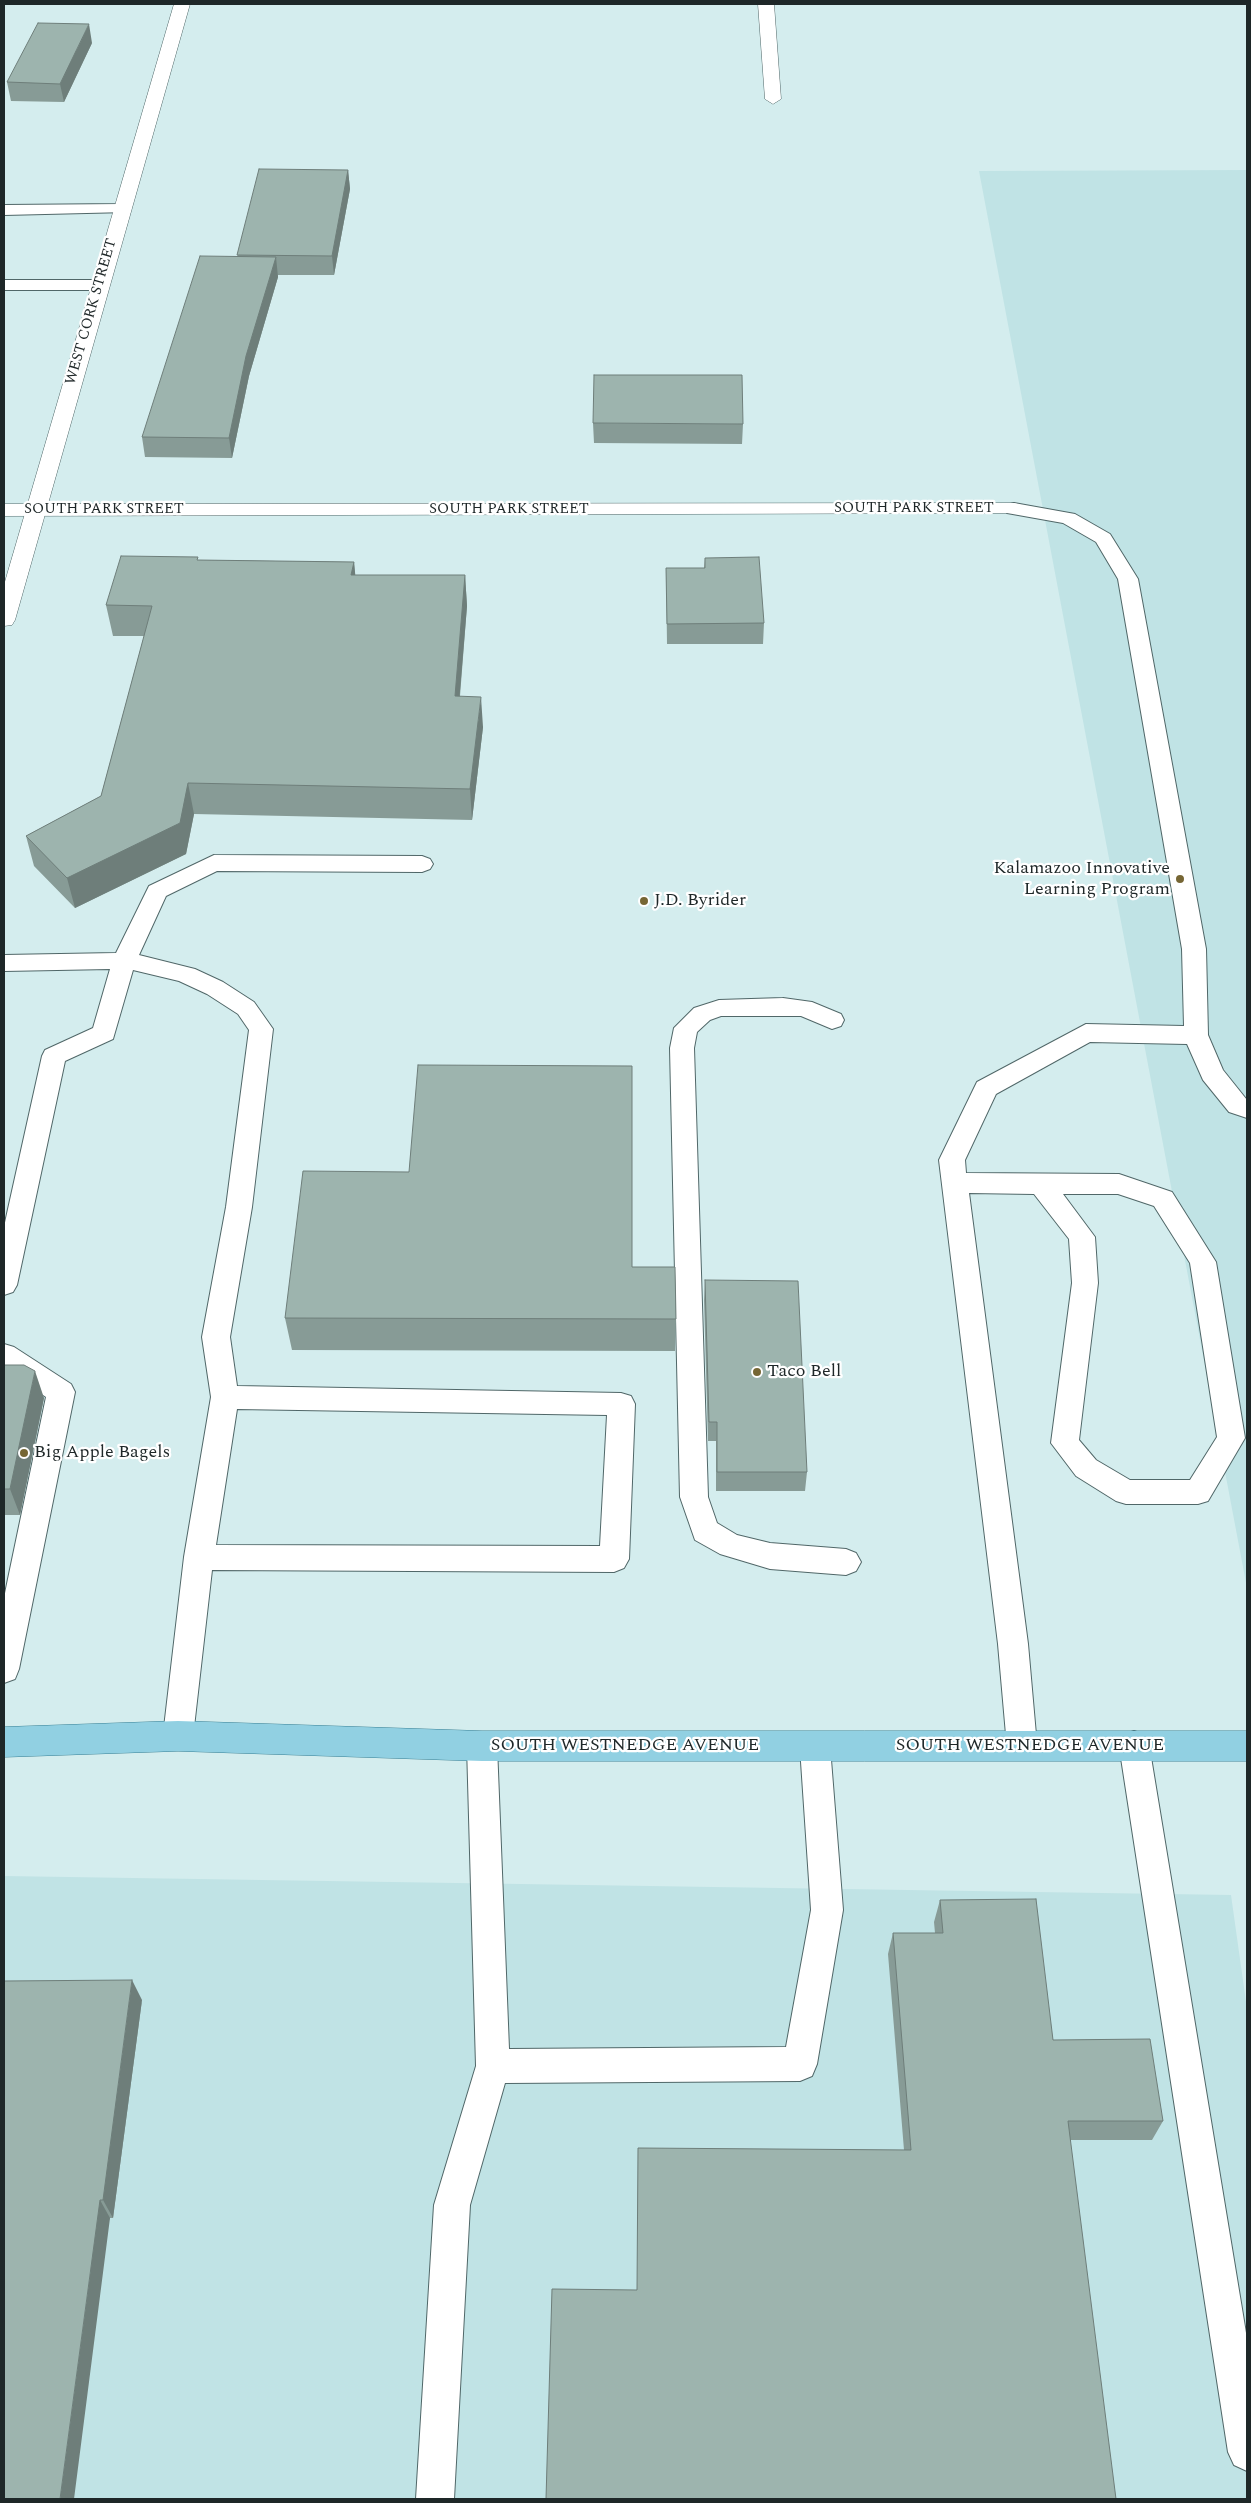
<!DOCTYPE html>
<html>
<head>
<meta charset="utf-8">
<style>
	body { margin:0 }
	#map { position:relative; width:1251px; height:2503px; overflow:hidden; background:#d4edee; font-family:Spectral,serif }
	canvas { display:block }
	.frame { position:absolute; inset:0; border:5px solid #1e2728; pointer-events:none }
</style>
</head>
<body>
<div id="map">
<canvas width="1251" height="2503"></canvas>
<div class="frame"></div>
</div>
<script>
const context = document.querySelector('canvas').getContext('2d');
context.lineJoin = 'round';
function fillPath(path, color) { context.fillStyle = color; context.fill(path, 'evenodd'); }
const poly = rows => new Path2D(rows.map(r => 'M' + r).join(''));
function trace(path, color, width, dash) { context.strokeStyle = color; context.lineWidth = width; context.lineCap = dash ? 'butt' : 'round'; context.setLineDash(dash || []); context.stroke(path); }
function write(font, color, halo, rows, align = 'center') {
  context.font = font + ' Spectral,serif'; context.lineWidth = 4.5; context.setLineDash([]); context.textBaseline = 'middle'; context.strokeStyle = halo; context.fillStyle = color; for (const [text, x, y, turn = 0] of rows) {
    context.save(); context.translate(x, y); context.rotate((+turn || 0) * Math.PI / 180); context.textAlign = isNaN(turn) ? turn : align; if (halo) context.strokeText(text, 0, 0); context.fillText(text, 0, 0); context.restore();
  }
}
const built = poly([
	[1247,170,1247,1588,979,171],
	[4,1876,1231,1895,1247,2009,1247,2499,4,2499]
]);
const service = poly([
	[122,204,128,206,130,209,128,212,4,215,4,205,122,204],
	[4,280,100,280,106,281,109,285,106,289,100,290,4,290,4,280],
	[1014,503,1075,514,1110,534,1138,579,1206,949,1208,1035,1223,1070,1247,1100,1247,1118,1229,1112,1203,1080,1187,1044,1090,1042,996,1094,965,1160,966,1173,1119,1174,1172,1192,1216,1262,1245,1438,1208,1501,1198,1504,1126,1504,1116,1501,1076,1476,1051,1443,1072,1283,1069,1239,1034,1194,969,1193,1028,1644,1037,1746,1033,1756,1022,1760,1011,1756,1007,1746,998,1644,939,1160,977,1082,1086,1024,1184,1026,1182,949,1118,579,1096,542,1063,523,1007,513,1004,509,1007,505,1014,503],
	[1063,1194,1118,1194,1154,1206,1190,1263,1217,1437,1190,1480,1130,1480,1096,1460,1079,1440,1098,1283,1095,1237,1063,1194],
	[214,855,422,856,430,859,433,864,430,869,422,872,217,871,166,896,139,955,195,969,223,982,254,1002,273,1029,252,1207,230,1337,237,1386,621,1393,631,1396,635,1404,629,1559,624,1568,614,1572,212,1570,193,1736,189,1746,178,1750,167,1746,163,1736,184,1557,211,1397,202,1337,226,1207,249,1030,238,1014,207,994,179,981,133,970,113,1039,65,1061,17,1285,13,1292,4,1295,4,1227,42,1056,45,1050,93,1028,110,969,4,971,4,955,116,953,149,886,214,855],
	[237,1409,607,1415,600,1546,216,1545,237,1409],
	[783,998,812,1002,841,1014,844,1020,841,1026,832,1029,801,1016,721,1016,710,1020,697,1032,694,1048,708,1497,717,1523,737,1535,770,1543,846,1549,856,1553,861,1562,856,1571,846,1575,770,1569,720,1554,695,1540,680,1497,670,1048,674,1028,694,1008,719,1000,783,998],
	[4,1344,14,1347,71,1384,75,1392,19,1669,15,1679,4,1683,4,1598,46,1397,4,1369,4,1344],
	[1134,1731,1145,1735,1149,1745,1247,2339,1247,2471,1234,2465,1228,2452,1119,1745,1123,1735,1134,1731],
	[482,1732,493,1736,497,1746,509,2049,786,2047,811,1910,800,1747,804,1737,815,1733,826,1737,830,1747,843,1910,817,2064,812,2076,800,2081,505,2083,470,2205,454,2499,416,2499,434,2205,476,2066,467,1746,471,1736,482,1732]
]);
const minor = poly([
	[758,4,774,4,781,99,773,104,765,99,758,4],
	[1014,503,1021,505,1024,509,1021,513,4,516,4,504,1014,503]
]);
const tertiary = poly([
	[174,4,190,4,15,620,12,625,4,626,4,585,174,4]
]);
const primary = poly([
	[178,1721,482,1731,1247,1731,1247,1761,482,1761,178,1751,4,1757,4,1727,178,1721]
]);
const wall = poly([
	[92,43,64,102,11,101,7,82],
	[348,170,350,189,334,275,278,275,278,277,249,376,232,458,145,457,142,437,238,256,237,255],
	[593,423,743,424,742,444,594,443],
	[705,558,764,623,763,644,667,644,666,568,704,568],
	[199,560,354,562,355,575,465,575,467,606,460,696,483,727,472,820,194,814,186,854,75,908,34,866,26,836,101,796,144,636,113,636,106,605],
	[632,1267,676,1319,675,1351,292,1350,285,1318],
	[705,1280,807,1472,805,1491,716,1491,716,1441,708,1441,704,1300],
	[4,1365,44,1398,20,1515,4,1515],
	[940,1900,1053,2040,1163,2121,1152,2140,1071,2140,637,2290,904,2150,888,1954,893,1933,935,1933,934,1922],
	[142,2000,113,2218,110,2218,4,2499]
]);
const shadedWall = poly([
	[89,24,92,43,64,102,60,84],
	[348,170,350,189,334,275,332,256],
	[276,257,278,277,249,376,232,458,229,438,246,356],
	[354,562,357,592,351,575],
	[465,575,467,606,457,727,455,696],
	[481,697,483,727,472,820,470,789],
	[188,783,194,814,186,854,75,908,67,878],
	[35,1371,44,1398,20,1515,10,1489],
	[132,1980,142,2000,113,2218,103,2200],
	[100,2200,110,2218,74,2499,60,2499]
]);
const building = poly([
	[38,23,89,24,60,84,7,82,38,23],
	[259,169,348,170,332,256,237,255,259,169],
	[200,256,276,257,246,356,229,438,142,437,200,256],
	[594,375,742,375,743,424,593,423,594,375],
	[121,556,198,557,197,560,354,562,351,575,465,575,455,696,481,697,470,789,188,783,180,823,67,878,26,836,101,796,152,606,106,605,121,556],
	[759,557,764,623,667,624,666,568,705,568,705,558,759,557],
	[418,1065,632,1066,632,1267,675,1267,676,1319,285,1318,303,1171,409,1172,418,1065],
	[705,1280,798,1281,807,1472,717,1472,717,1422,709,1422,705,1280],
	[4,1365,24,1365,35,1371,10,1489,4,1489,4,1365],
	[1036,1899,1053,2040,1150,2039,1163,2121,1068,2121,1116,2499,546,2499,552,2289,637,2290,638,2148,911,2150,893,1933,943,1933,940,1900,1036,1899],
	[132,1980,103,2200,100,2200,60,2499,4,2499,4,1981,132,1980]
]);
const markers = [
	[1180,879,5,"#766634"],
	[644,901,5,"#766634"],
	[757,1372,5,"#766634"],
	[24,1453,5,"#766634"]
];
const farStreetnames = [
	["WEST CORK STREET",92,312,-74],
	["SOUTH PARK STREET",914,509],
	["SOUTH PARK STREET",104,510],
	["SOUTH PARK STREET",509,510]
];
const poiNames = [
	["Kalamazoo Innovative",1170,869,"right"],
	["Learning Program",1170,890,"right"],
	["J.D. Byrider",654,901],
	["Taco Bell",767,1372],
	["Big Apple Bagels",34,1453]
];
const streetNames = [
	["SOUTH WESTNEDGE AVENUE",625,1746],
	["SOUTH WESTNEDGE AVENUE",1030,1746]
];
fillPath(built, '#c0e3e5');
trace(service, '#506768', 2);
trace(minor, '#506768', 1);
trace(tertiary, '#506768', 1);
trace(primary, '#398095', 1);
fillPath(service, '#fff');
fillPath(minor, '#fff');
fillPath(tertiary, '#fff');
fillPath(primary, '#91d0e2');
fillPath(wall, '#879b96');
fillPath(shadedWall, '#6e7e7a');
fillPath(building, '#9db4ae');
trace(building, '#6e7e7a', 1);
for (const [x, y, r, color] of markers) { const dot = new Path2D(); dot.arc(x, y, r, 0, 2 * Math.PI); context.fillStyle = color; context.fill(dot); trace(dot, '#fff', 2); }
write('15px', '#1e2728', '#fff', farStreetnames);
write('18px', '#1e2728', '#fff', poiNames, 'left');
write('18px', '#1e2728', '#fff', streetNames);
</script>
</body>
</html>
